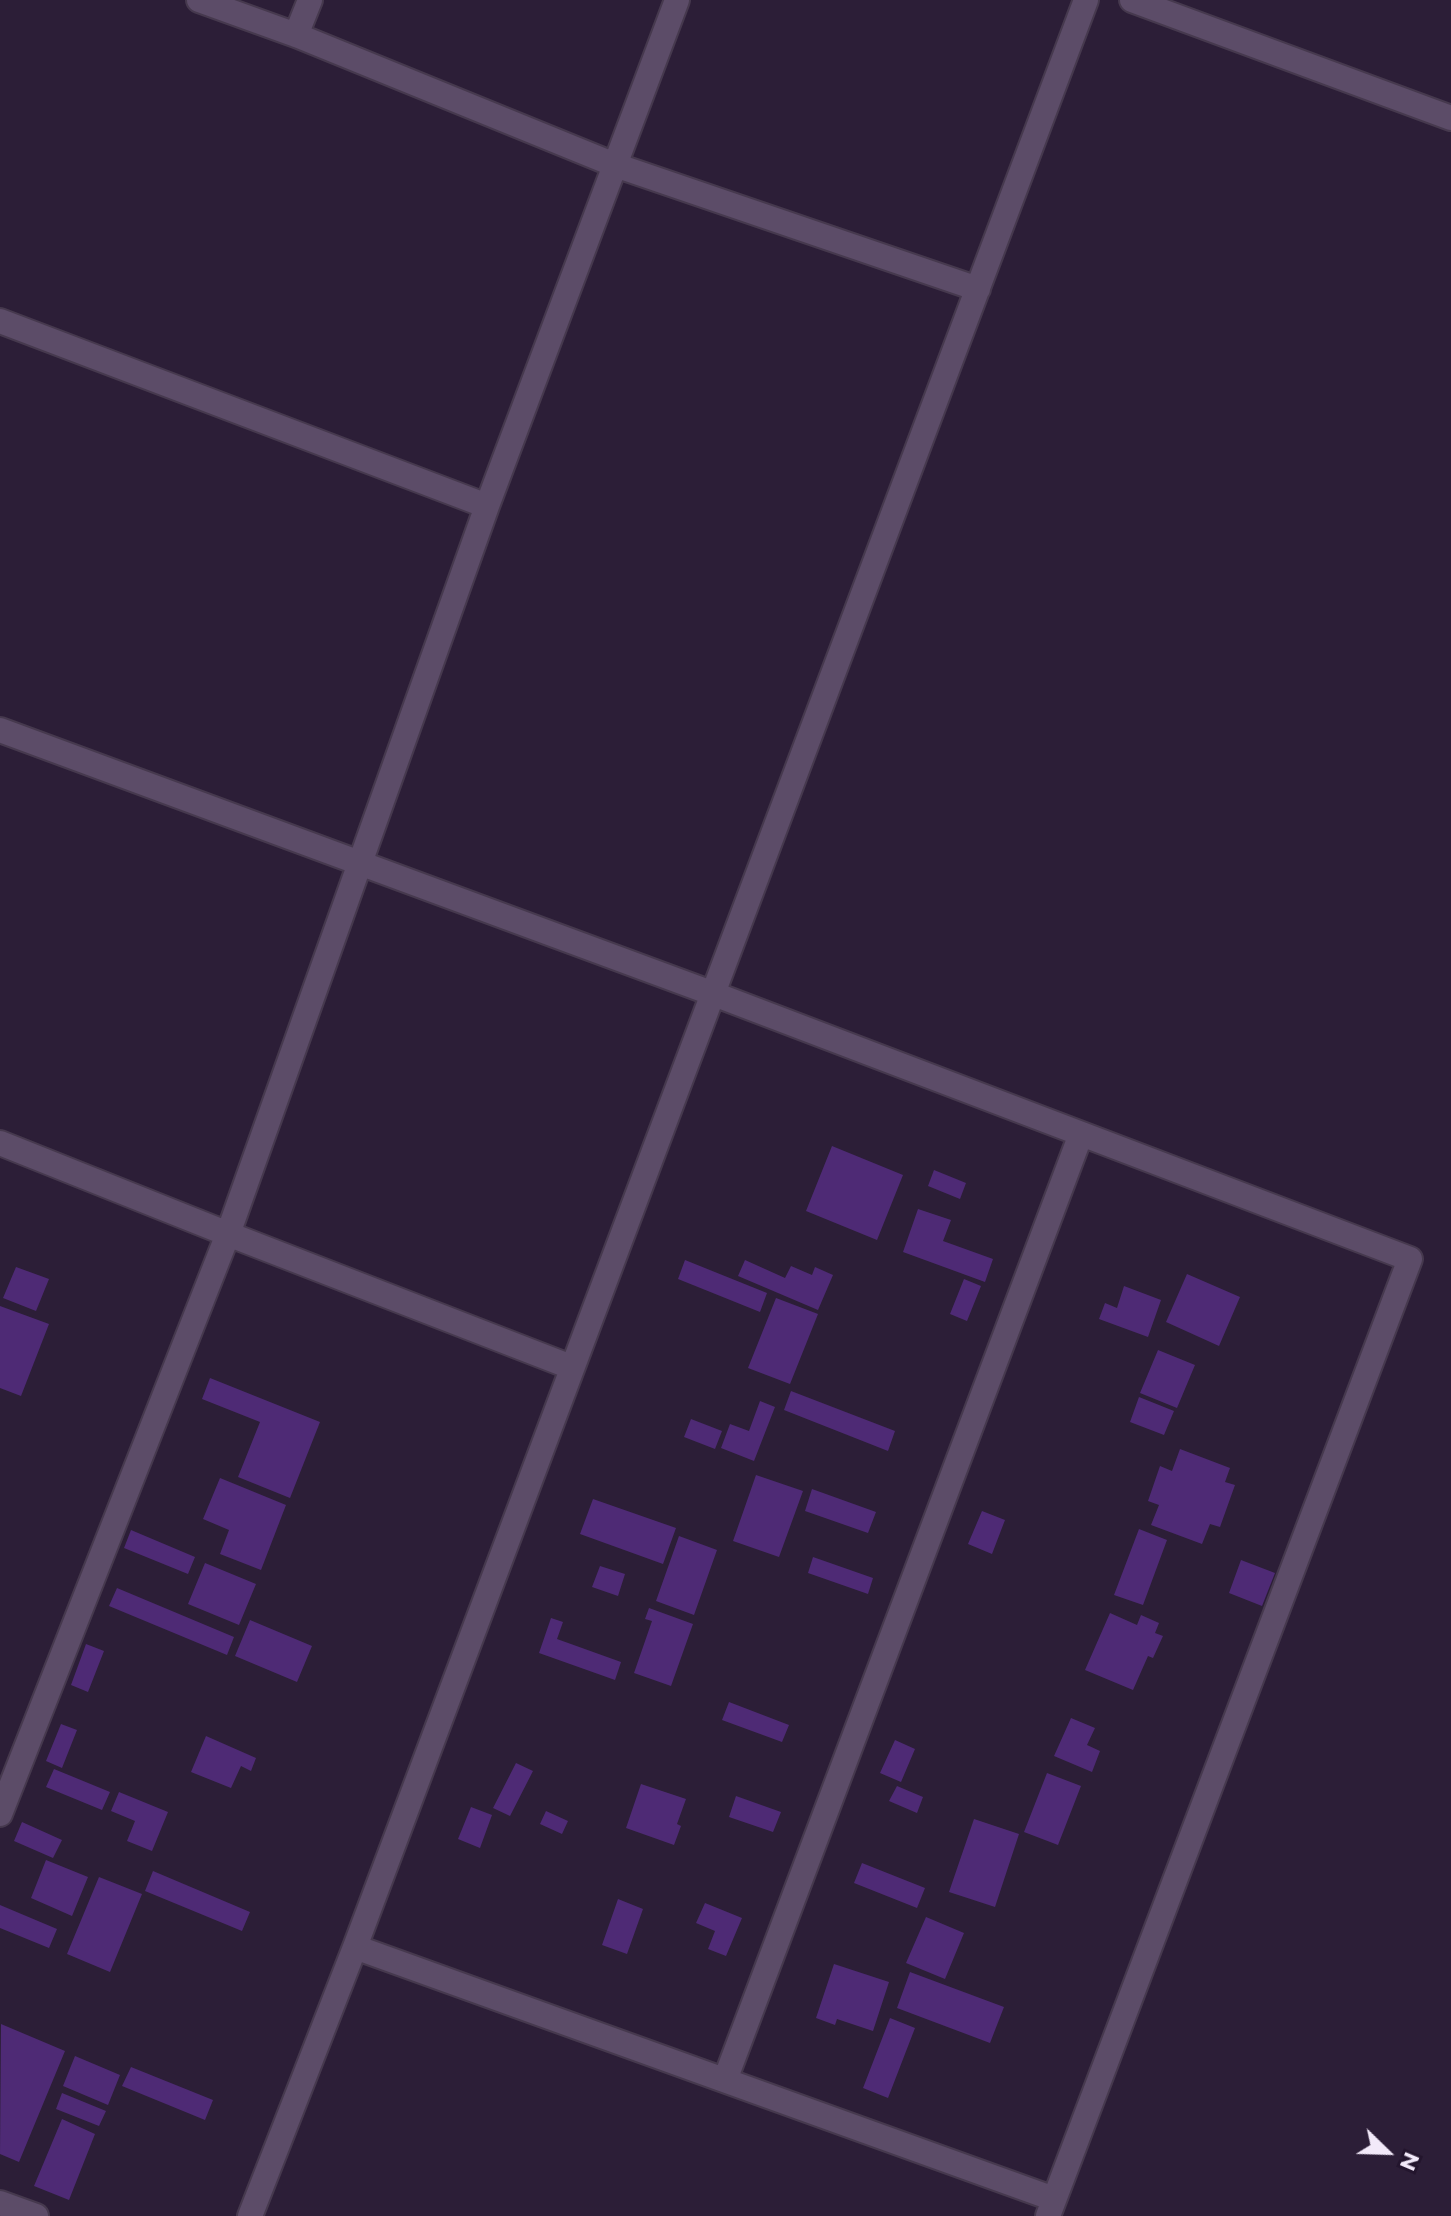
<!DOCTYPE html>
<html>
<head>
<meta charset="utf-8">
<style>
	body { margin:0 }
	#map { position:relative; width:1451px; height:2216px; overflow:hidden; background:#2c1e37; font-family:Montserrat,sans-serif }
	canvas { display:block }
	.north { position:absolute; left:1347px; top:2112px; width:80px; height:80px; -webkit-text-stroke:6px #23152d; paint-order:stroke; rotate:113deg; font-size:22px; font-weight:700; line-height:32px; text-align:center; color:#f2e9f9 }
	.north::after { content:''; display:block; margin:auto; width:28px; height:36px; background:#f2e9f9; clip-path:polygon(50% 0,100% 100%,50% 72%,0 100%) }
</style>
</head>
<body>
<div id="map">
<canvas width="1451" height="2216"></canvas>
<div class="north">N</div>
</div>
<script>
const context = document.querySelector('canvas').getContext('2d');
context.lineJoin = 'round';
function fillPath(path, color) { context.fillStyle = color; context.fill(path, 'evenodd'); }
const poly = rows => new Path2D(rows.map(r => 'M' + r).join(''));
function trace(path, color, width, dash) { context.strokeStyle = color; context.lineWidth = width; context.lineCap = dash ? 'butt' : 'round'; context.setLineDash(dash || []); context.stroke(path); }
const building = poly([
	[832,1146,903,1175,877,1240,806,1211],
	[934,1170,966,1183,960,1199,928,1186],
	[918,1209,951,1220,943,1241,993,1259,985,1282,903,1252],
	[685,1260,767,1293,760,1312,678,1279],
	[745,1260,785,1278,791,1266,812,1275,815,1267,833,1275,818,1310,738,1276],
	[16,1267,49,1279,36,1311,3,1298],
	[1187,1274,1240,1297,1219,1346,1166,1322],
	[964,1279,981,1286,967,1321,950,1314],
	[1124,1286,1161,1300,1148,1337,1099,1319,1105,1303,1117,1308],
	[776,1298,818,1314,790,1384,748,1368],
	[0,1306,49,1324,21,1396,0,1388],
	[1158,1350,1195,1365,1177,1408,1140,1393],
	[210,1378,320,1422,290,1498,238,1477,260,1422,202,1399],
	[791,1391,895,1431,888,1451,784,1410],
	[1139,1397,1174,1411,1164,1435,1130,1422],
	[760,1401,775,1407,754,1461,721,1448,730,1424,749,1431],
	[691,1419,722,1431,715,1449,684,1437],
	[1180,1449,1230,1468,1225,1482,1235,1485,1220,1527,1210,1524,1202,1544,1151,1525,1159,1505,1148,1501,1160,1466,1172,1471],
	[756,1475,803,1491,779,1557,733,1541],
	[220,1478,286,1505,261,1570,220,1554,229,1530,203,1519],
	[812,1489,876,1512,868,1533,805,1511],
	[593,1499,676,1528,663,1564,580,1534],
	[982,1511,1005,1520,992,1554,968,1544],
	[1139,1529,1167,1540,1143,1605,1114,1595],
	[131,1530,195,1557,188,1574,124,1548],
	[679,1536,717,1550,694,1615,656,1601],
	[813,1557,873,1578,868,1594,808,1573],
	[1241,1560,1275,1573,1262,1606,1229,1593],
	[205,1563,256,1584,239,1625,188,1604],
	[600,1566,625,1574,618,1596,592,1587],
	[117,1588,234,1637,227,1655,109,1606],
	[649,1608,693,1624,671,1686,634,1673,652,1621,645,1619],
	[1110,1613,1137,1625,1141,1615,1159,1623,1155,1633,1163,1636,1153,1658,1148,1656,1133,1690,1085,1670],
	[551,1618,563,1622,557,1639,621,1662,615,1680,539,1653],
	[250,1620,312,1646,297,1682,235,1656],
	[86,1644,104,1651,88,1692,71,1685],
	[729,1702,789,1725,782,1742,722,1720],
	[1071,1718,1095,1728,1087,1745,1100,1751,1092,1772,1054,1756],
	[61,1724,77,1730,62,1768,46,1761],
	[206,1736,256,1758,251,1771,241,1766,231,1788,191,1772],
	[895,1740,915,1749,901,1782,880,1773],
	[516,1763,533,1771,510,1816,493,1808],
	[54,1769,110,1792,102,1810,46,1787],
	[1047,1773,1081,1786,1058,1845,1024,1832],
	[641,1784,686,1799,677,1824,681,1826,674,1845,626,1828],
	[897,1786,923,1797,917,1813,889,1801],
	[119,1792,168,1812,152,1851,127,1841,135,1821,111,1811],
	[736,1796,781,1812,773,1832,729,1817],
	[471,1807,492,1815,480,1848,458,1839],
	[546,1811,568,1821,562,1834,540,1824],
	[974,1819,1019,1834,995,1907,949,1892],
	[22,1822,62,1840,53,1858,14,1841],
	[46,1860,88,1877,72,1916,31,1898],
	[862,1863,925,1888,917,1908,854,1883],
	[153,1871,250,1912,242,1931,145,1891],
	[99,1877,142,1894,110,1972,67,1954],
	[618,1899,643,1909,627,1954,602,1945],
	[705,1903,742,1918,726,1956,708,1949,715,1931,696,1923],
	[0,1905,57,1929,49,1948,0,1928],
	[926,1917,964,1933,945,1979,906,1963],
	[834,1964,889,1982,873,2031,837,2019,835,2025,816,2018],
	[910,1972,1004,2007,990,2043,897,2008],
	[890,2018,915,2028,888,2098,863,2088],
	[1,2024,65,2051,19,2162,0,2154],
	[75,2056,120,2075,108,2105,63,2086],
	[131,2067,213,2100,205,2120,122,2086],
	[62,2093,106,2111,99,2126,56,2109],
	[62,2119,95,2134,69,2200,34,2186]
]);
const minor = poly([
	[199,0,296,35,615,165,978,289],
	[1132,0,1451,118],
	[296,35,310,0],
	[0,321,487,506],
	[0,730,714,994,1410,1259,1048,2216],
	[0,1143,228,1234,571,1367],
	[0,1814,228,1234,487,506,677,0],
	[355,1947,1054,2199],
	[725,2080,1081,1134],
	[0,2203,36,2216],
	[250,2216,355,1947,1086,0]
]);
fillPath(building, '#4e2a75');
trace(minor, '#46394e', 28);
trace(minor, '#5c4c68', 24);
</script>
</body>
</html>
